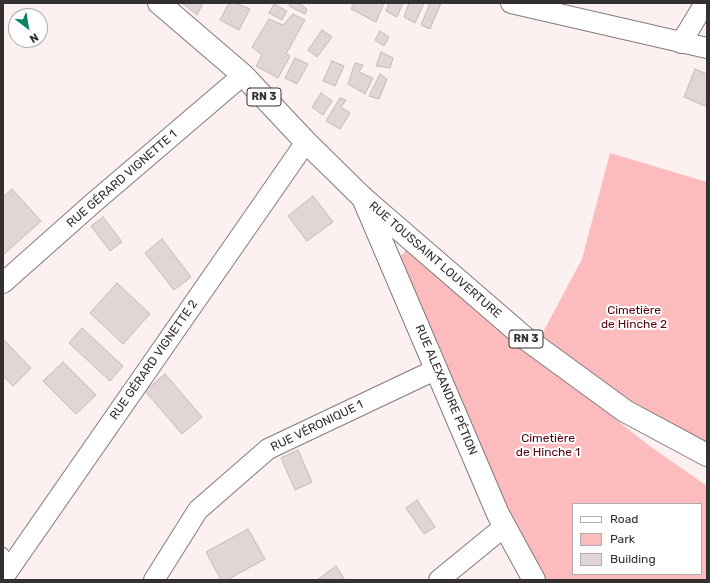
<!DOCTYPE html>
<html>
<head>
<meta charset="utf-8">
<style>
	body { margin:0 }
	#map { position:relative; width:710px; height:583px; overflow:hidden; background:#fcf0f0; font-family:Rubik,sans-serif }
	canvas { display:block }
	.frame { position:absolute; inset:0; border:4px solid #343030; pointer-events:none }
	.legend { position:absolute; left:572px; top:503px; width:130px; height:72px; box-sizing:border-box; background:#fff; border:1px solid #aeacac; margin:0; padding:5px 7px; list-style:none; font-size:12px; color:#343030 }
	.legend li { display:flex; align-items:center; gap:8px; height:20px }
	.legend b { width:20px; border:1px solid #aeacac }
	.north { position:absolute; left:8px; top:8px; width:40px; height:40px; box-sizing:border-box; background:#fff; border:1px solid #aeacac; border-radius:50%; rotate:149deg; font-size:11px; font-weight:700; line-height:16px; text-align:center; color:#343030 }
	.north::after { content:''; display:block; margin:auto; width:14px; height:18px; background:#078363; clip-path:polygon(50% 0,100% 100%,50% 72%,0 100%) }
</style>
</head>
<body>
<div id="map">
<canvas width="710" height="583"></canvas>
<div class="frame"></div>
<ul class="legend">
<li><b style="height:5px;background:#fff"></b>Road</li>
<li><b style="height:11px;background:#fcbcbd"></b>Park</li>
<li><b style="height:11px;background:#e1d5d5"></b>Building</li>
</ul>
<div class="north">N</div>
</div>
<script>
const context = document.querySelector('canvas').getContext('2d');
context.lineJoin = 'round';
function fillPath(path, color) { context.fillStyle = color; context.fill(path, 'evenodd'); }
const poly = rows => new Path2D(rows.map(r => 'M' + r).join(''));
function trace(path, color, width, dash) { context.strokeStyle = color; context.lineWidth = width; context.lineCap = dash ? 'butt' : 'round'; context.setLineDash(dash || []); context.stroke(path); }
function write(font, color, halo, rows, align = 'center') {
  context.font = font + ' Rubik,sans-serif'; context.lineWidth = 4; context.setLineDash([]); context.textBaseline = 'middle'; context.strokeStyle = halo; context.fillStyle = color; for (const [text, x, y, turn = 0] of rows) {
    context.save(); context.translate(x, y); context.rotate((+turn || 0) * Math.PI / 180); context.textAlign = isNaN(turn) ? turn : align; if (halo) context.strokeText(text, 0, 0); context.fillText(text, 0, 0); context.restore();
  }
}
const green = poly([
	[610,153,707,182,707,453,653,430,541,336,582,259],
	[407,249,534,355,651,447,707,486,707,580,542,580,537,572,395,263],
	[573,504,701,504,701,574,573,574]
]);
const building = poly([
	[182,3,203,3,197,15,182,3],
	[229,3,235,3,250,9,239,30,220,20,229,3],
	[290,3,298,3,307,9,305,14,289,6,290,3],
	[354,3,384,3,376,22,351,9,354,3],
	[389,3,403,3,397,17,386,11,389,3],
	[409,3,424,3,415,23,404,17,409,3],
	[430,3,441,3,430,29,421,25,430,3],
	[274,4,287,11,282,20,269,13,274,4],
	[293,14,305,20,286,54,290,56,278,78,256,66,262,55,252,47,269,19,283,25,293,14],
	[322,30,332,37,317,57,308,50,322,30],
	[380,31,389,37,384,46,375,40,380,31],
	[381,52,393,58,390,68,376,66,381,52],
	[295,58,308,64,297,84,285,78,295,58],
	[332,61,344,66,335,86,323,81,332,61],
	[355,63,363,65,359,72,373,78,365,94,348,84,355,63],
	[695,69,707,74,707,102,705,106,684,97,695,69],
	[380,74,387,79,379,99,369,96,380,74],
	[321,93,332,101,323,115,312,107,321,93],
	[340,98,346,100,341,107,350,113,340,129,326,121,340,98],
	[12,189,41,221,3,255,3,197,12,189],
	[313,196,333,222,307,241,288,216,313,196],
	[103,217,122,242,110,251,91,226,103,217],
	[162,239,191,277,174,290,145,253,162,239],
	[117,283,150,314,123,344,90,313,117,283],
	[82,328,123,366,110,381,69,343,82,328],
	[3,339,31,368,13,386,3,376,3,339],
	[63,362,96,395,76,414,43,381,63,362],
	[165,374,202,417,182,434,145,391,165,374],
	[298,450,312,482,295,490,281,458,298,450],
	[417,500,435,527,424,534,406,508,417,500],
	[248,529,265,559,227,580,221,580,206,552,248,529],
	[336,566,345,580,317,580,336,566]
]);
const lane = poly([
	[3,553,11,564]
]);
const street = poly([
	[511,3,707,48],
	[681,43,705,3],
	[3,283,92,204,243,75],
	[3,578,306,142],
	[154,580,198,510,268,449,437,369],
	[439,580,505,526]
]);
const secondary = poly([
	[363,198,498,514,534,580]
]);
const primary = poly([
	[159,3,243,75,306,142,363,198,525,338,625,411,707,455]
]);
const shields = [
	[264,97,34],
	[526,339,34]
];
const shieldNames = [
	["RN 3",264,97],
	["RN 3",526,339]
];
const streetNames = [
	["RUE GÉRARD VIGNETTE 1",122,179,-41],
	["RUE TOUSSAINT LOUVERTURE",435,260,41],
	["RUE GÉRARD VIGNETTE 2",154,360,-55],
	["RUE ALEXANDRE PÉTION",446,390,67],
	["RUE VÉRONIQUE 1",317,426,-26]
];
const parkNames = [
	["Cimetière",634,311],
	["de Hinche 2",634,325],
	["Cimetière",548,439],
	["de Hinche 1",548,453]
];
fillPath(green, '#fcbcbd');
fillPath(building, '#e1d5d5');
trace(building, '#c4b9b9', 1);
trace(lane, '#847a7a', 12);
trace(street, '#847a7a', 22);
trace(secondary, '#847a7a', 24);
trace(primary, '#847a7a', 24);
trace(lane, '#fff', 10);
trace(street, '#fff', 20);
trace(secondary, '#fff', 22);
trace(primary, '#fff', 22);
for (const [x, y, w] of shields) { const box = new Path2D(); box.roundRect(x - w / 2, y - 9, w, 18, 3); context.fillStyle = '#fff'; context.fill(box); trace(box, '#343030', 1); }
write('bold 11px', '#343030', null, shieldNames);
write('12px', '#343030', '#fff', streetNames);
write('12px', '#580013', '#fff', parkNames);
</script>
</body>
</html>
